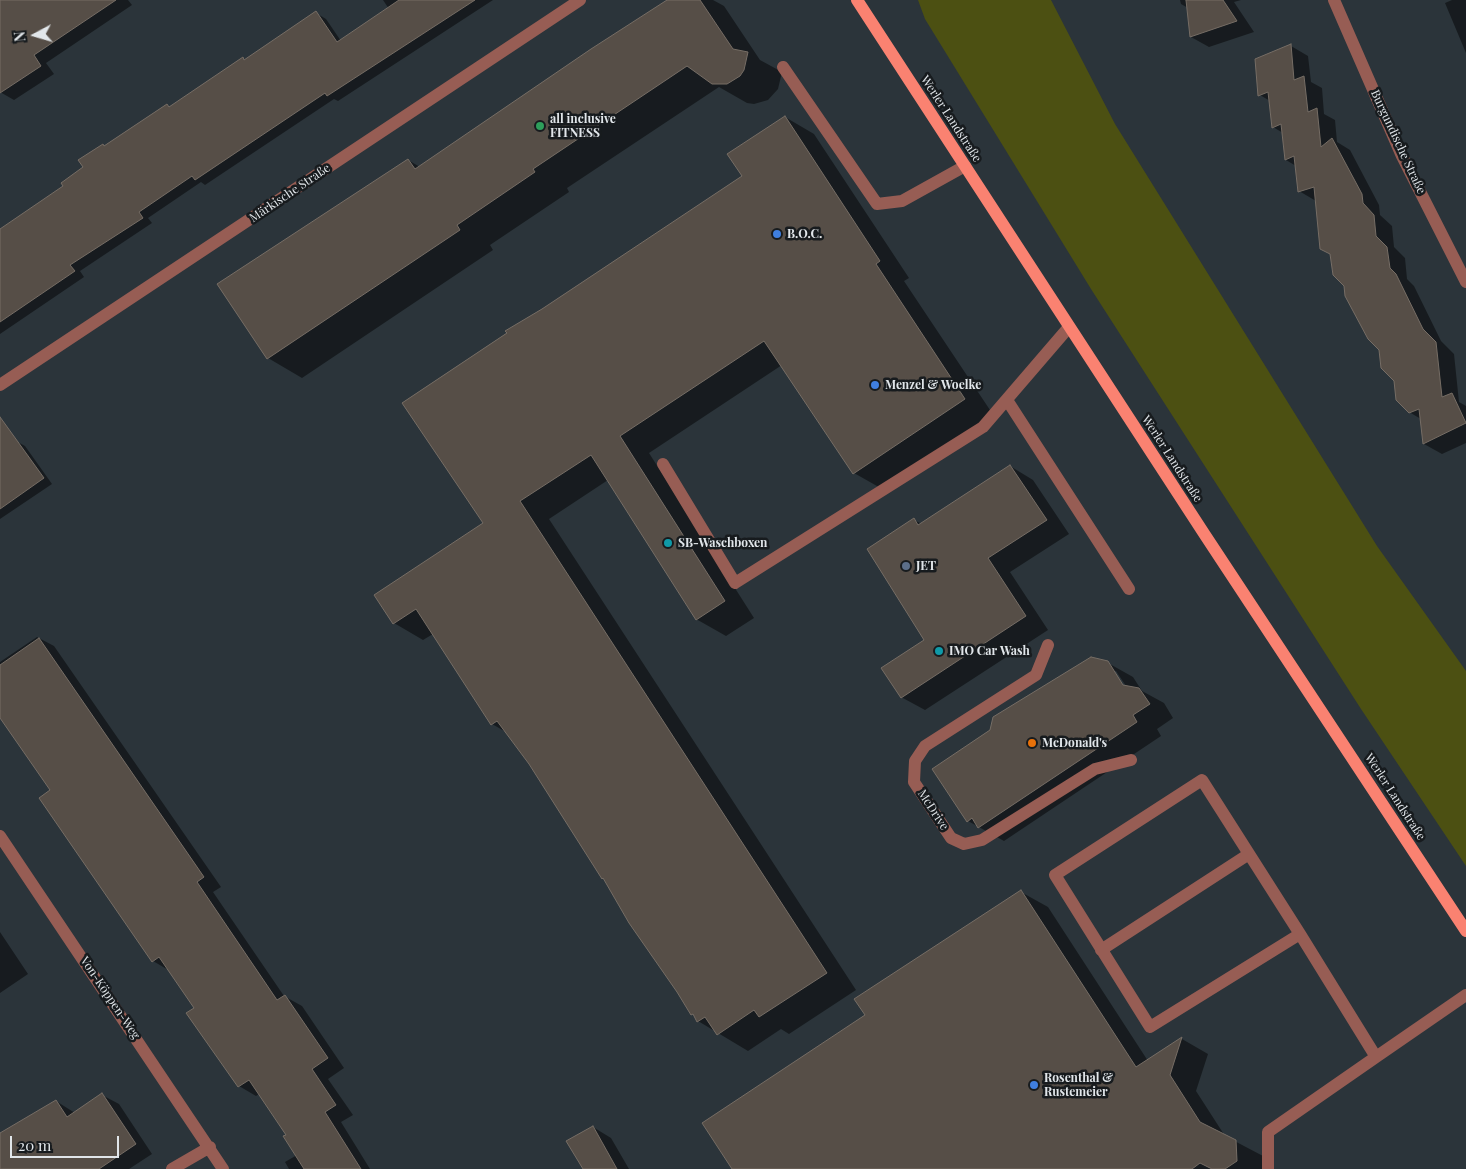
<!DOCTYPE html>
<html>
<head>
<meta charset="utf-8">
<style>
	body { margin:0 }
	#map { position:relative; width:1466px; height:1169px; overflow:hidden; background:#2b343a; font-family:"Playfair Display",serif }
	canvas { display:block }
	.north { position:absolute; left:10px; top:10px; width:50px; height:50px; -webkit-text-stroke:4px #171b1e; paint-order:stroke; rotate:264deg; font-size:14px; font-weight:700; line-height:20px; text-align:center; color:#e1e6ea }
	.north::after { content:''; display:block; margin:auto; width:18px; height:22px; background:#e1e6ea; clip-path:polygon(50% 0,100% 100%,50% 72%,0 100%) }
	.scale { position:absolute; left:10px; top:1136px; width:109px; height:22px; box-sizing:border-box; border:2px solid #e1e6ea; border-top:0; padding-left:6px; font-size:15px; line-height:18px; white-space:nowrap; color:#e1e6ea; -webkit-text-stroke:4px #171b1e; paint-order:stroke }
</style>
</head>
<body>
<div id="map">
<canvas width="1466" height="1169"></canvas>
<div class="north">N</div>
<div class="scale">20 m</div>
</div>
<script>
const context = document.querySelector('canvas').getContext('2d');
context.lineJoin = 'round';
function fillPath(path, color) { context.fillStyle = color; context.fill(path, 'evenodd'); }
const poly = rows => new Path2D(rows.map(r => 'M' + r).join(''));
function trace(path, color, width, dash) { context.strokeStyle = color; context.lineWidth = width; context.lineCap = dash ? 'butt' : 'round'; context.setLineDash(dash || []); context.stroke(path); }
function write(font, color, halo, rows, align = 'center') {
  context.font = font + ' "Playfair Display",serif'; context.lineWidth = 5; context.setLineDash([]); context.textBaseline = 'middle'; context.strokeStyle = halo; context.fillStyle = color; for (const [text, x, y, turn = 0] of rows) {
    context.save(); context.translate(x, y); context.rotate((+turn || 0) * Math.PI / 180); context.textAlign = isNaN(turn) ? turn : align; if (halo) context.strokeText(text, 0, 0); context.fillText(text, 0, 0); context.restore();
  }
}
const green = poly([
	[918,0,1051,0,1115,124,1377,546,1466,671,1466,866,1361,709,1091,289,925,19]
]);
const shadow = poly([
	[18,0,128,0,132,5,46,63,54,74,14,100,0,92,0,7],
	[383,0,493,0,338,101,334,99,205,185,201,182,148,218,152,223,80,271,84,277,0,334,0,269,65,187,85,168,103,145,106,147,170,108,243,59,246,61,316,13,326,19,341,41,389,9],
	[669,0,713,0,724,6,760,60,782,72,778,89,768,100,754,104,747,103,719,87,567,188,569,192,490,245,493,250,302,378,268,358,219,284,408,160,420,167],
	[1180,0,1241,0,1234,2,1254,32,1209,47,1191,37,1188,8,1181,4],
	[1452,0,1466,0,1466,53,1445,3],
	[1291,46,1308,56,1311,82,1322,88,1324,114,1335,120,1337,142,1350,150,1379,205,1380,215,1392,226,1394,247,1405,258,1407,279,1414,286,1441,341,1454,354,1459,402,1466,406,1466,443,1442,454,1424,444,1421,419,1409,412,1380,350,1345,286,1332,255,1316,201,1299,191,1296,166,1286,160,1283,133,1273,127,1270,101,1260,95,1256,60],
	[785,117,814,134,909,278,904,281,994,416,884,490,854,473,782,365,649,453,754,618,726,636,696,619,608,480,549,519,856,990,789,1034,781,1029,748,1051,698,1021,529,764,506,732,492,724,433,634,423,640,394,623,485,524,543,311,744,177],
	[16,441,25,446,52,484,0,519,0,452],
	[1010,466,1033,480,1069,534,1010,572,1048,630,925,710,901,697,926,640,914,520,922,524],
	[37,637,54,646,221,887,213,892,284,996,302,1006,344,1068,328,1079,353,1115,341,1122,370,1169,289,1169,285,1162,297,1155,288,1135,259,1094,256,1096,239,1086,195,1008,170,971,153,961,52,790,0,716,0,662],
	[1108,663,1133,677,1142,691,1164,703,1173,718,1157,729,1161,736,1004,841,968,821],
	[1113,671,1116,671,1128,689,1126,691],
	[1021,892,1048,907,1148,1061,1182,1039,1208,1054,1196,1091,1225,1136,1263,1156,1263,1169,734,1169,866,1016],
	[0,932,28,974,0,993],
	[102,1095,119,1104,152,1154,129,1169,0,1169,0,1145,56,1101,75,1113],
	[593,1127,611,1138,629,1169,584,1169]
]);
const building = poly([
	[0,0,116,0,34,55,41,66,0,93,0,0],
	[399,0,475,0,327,96,325,93,195,180,192,176,139,212,143,218,70,265,75,271,0,322,0,229,63,186,61,183,83,167,78,160,103,144,104,146,167,104,169,107,243,57,244,60,316,11,337,42,399,0],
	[667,0,700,0,733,49,748,52,744,70,740,76,727,84,712,84,687,66,533,169,535,172,457,225,460,230,267,359,217,284,408,159,415,169,591,49,667,0],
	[1186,0,1223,0,1237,21,1190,37,1186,0],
	[1291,44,1294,80,1304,76,1308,112,1317,108,1321,147,1332,138,1362,194,1363,203,1374,215,1376,236,1387,247,1390,268,1396,274,1423,329,1436,342,1442,397,1452,393,1466,423,1423,444,1419,409,1409,413,1396,400,1394,381,1381,368,1379,350,1368,339,1345,296,1344,286,1333,275,1330,254,1320,249,1314,187,1298,192,1294,156,1285,160,1281,124,1272,128,1268,92,1258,96,1255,59,1291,44],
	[785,116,880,261,876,264,965,399,853,474,764,341,620,436,725,601,696,620,591,455,520,501,827,973,759,1017,754,1010,717,1035,705,1017,697,1022,693,1014,691,1015,677,992,629,923,603,878,602,879,529,764,497,721,491,725,416,609,393,624,374,595,483,523,402,403,507,333,505,331,542,309,742,176,727,154,785,116],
	[0,417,44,478,0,509,0,417],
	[1010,465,1047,520,988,558,1026,616,901,698,881,668,924,640,867,549,914,518,918,525,1010,465],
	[39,638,204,877,197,882,277,1000,285,995,328,1058,312,1069,336,1105,325,1112,361,1169,304,1169,283,1136,286,1135,249,1080,238,1087,186,1013,194,1008,159,957,152,962,39,798,50,790,0,718,0,665,39,638],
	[1091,657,1108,661,1123,685,1139,688,1150,704,1133,715,1137,722,978,828,972,818,967,822,932,769,990,730,993,717,1091,657],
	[1021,890,1136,1067,1182,1037,1170,1075,1200,1122,1236,1140,1237,1161,1225,1169,1212,1169,1200,1163,1192,1169,732,1169,702,1123,865,1015,854,999,1021,890],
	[102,1093,136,1144,99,1169,0,1169,0,1133,56,1100,67,1117,102,1093],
	[593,1126,617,1169,583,1169,566,1141,593,1126]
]);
const minor = poly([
	[1334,0,1402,156,1466,282],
	[783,67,877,204,902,201,965,166],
	[0,385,580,0],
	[1007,400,1129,589],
	[663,464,735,583,983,427,1069,327],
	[1048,645,1036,675,925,746,915,761,914,782,951,838,964,844,982,840,1095,769,1131,760],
	[0,836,223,1169],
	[1300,934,1150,1027,1055,875,1202,780,1300,934,1376,1057,1466,995],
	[1101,950,1249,854],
	[172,1169,210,1147],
	[1268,1169,1268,1132,1376,1057]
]);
const major = poly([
	[857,0,1205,535,1466,931]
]);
const markers = [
	[540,126,5,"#2e9e5b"],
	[777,234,5,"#3f7fe0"],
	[875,385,5,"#3f7fe0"],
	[668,543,5,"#0f9aa8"],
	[906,566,5,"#5c6f8a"],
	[939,651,5,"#0f9aa8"],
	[1032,743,5,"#e8710a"],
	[1034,1085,5,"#3f7fe0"]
];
const poiNames = [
	["all inclusive",550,119],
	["FITNESS",550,133],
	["B.O.C.",787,234],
	["Menzel & Woelke",885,385],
	["SB-Waschboxen",678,543],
	["JET",916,566],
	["IMO Car Wash",949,651],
	["McDonald's",1042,743],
	["Rosenthal &",1044,1078],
	["Rustemeier",1044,1092]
];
const streetNames = [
	["Werler Landstraße",951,119,57],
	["Burgundische Straße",1398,142,65],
	["Märkische Straße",290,193,-34],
	["Werler Landstraße",1172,459,57],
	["Werler Landstraße",1395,797,57],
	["McDrive",933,810,57],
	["Von-Köppen-Weg",110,998,56]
];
fillPath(green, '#4c5012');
fillPath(shadow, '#0007');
fillPath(building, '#564e47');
trace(building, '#766d65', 1);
trace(minor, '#975d54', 12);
trace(major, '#fa8271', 12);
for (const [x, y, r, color] of markers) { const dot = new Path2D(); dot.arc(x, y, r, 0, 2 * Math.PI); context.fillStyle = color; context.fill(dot); trace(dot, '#171b1e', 2); }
write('bold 12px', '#e1e6ea', '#171b1e', poiNames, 'left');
write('12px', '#e1e6ea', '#171b1e', streetNames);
</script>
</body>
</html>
